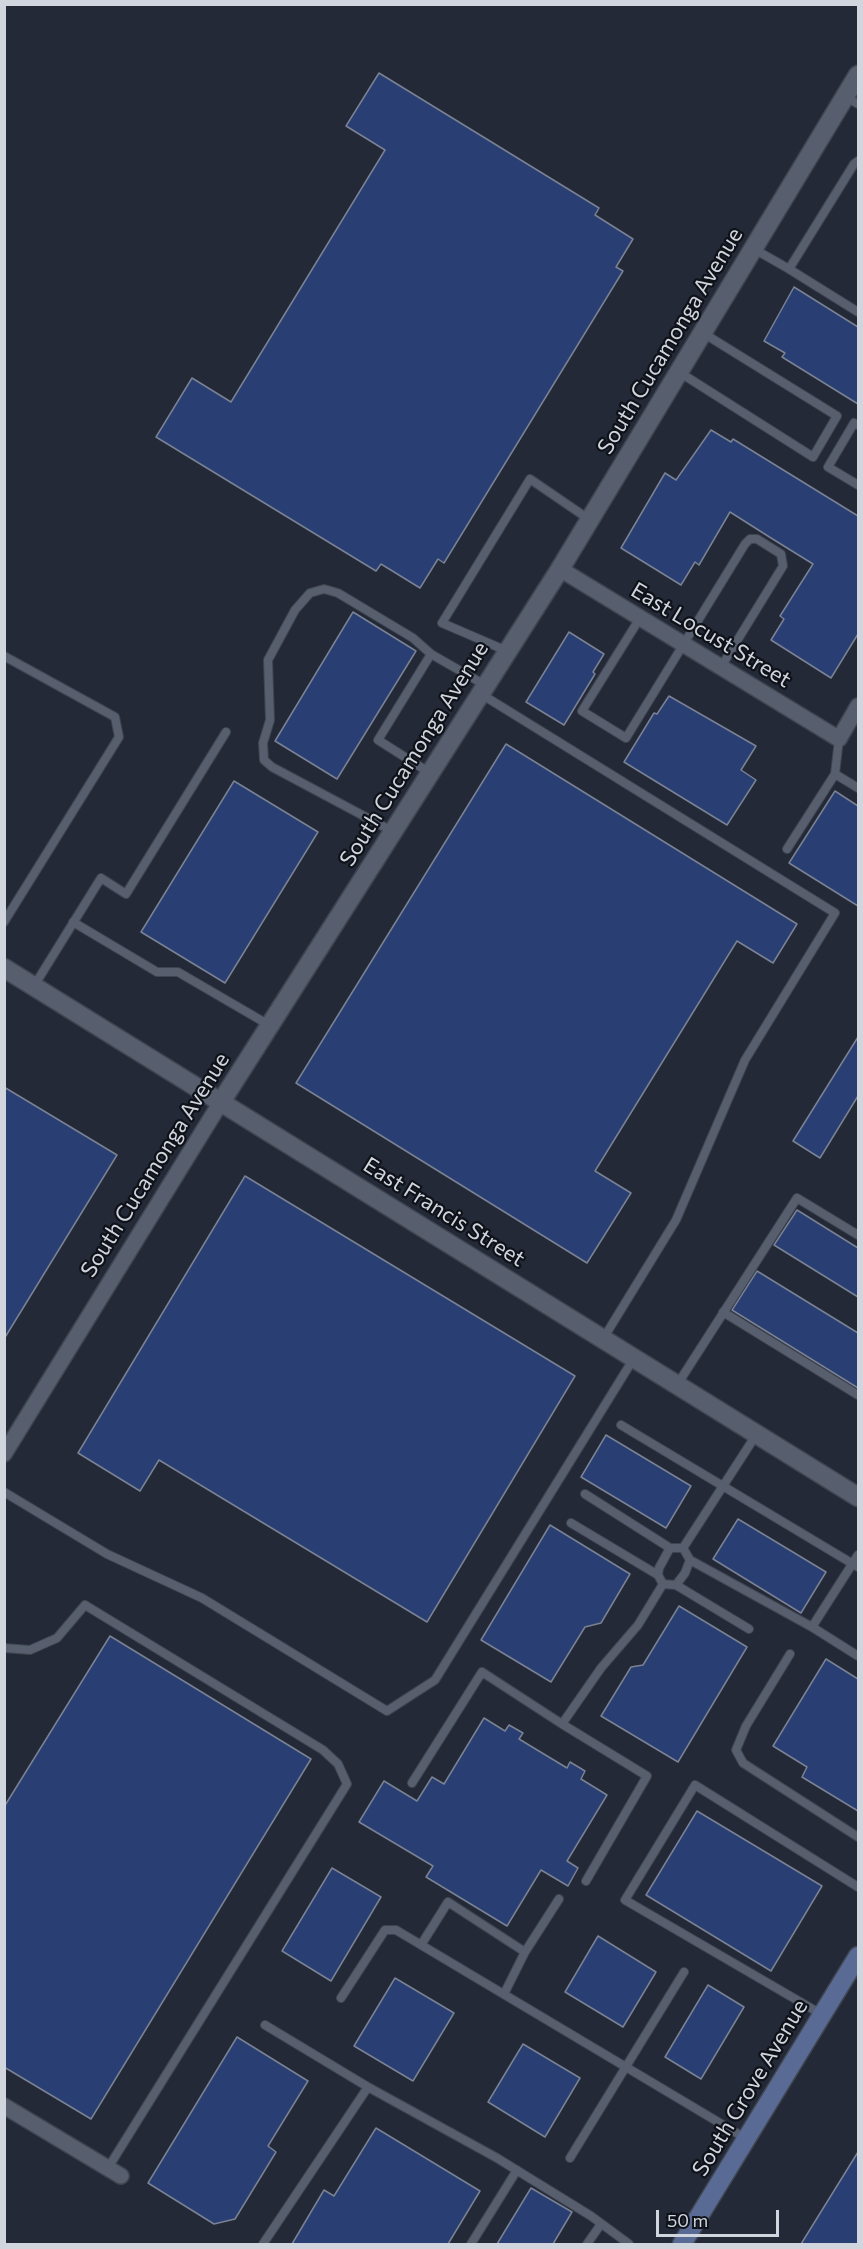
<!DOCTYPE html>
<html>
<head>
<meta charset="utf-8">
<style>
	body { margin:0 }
	#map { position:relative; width:863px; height:2249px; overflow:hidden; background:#232937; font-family:Commissioner,sans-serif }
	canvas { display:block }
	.frame { position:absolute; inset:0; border:6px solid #d0d5de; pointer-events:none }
	.scale { position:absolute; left:656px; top:2210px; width:123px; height:27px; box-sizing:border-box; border:3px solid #d0d5de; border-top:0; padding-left:8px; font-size:18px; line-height:21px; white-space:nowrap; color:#d0d5de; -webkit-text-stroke:4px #0f1218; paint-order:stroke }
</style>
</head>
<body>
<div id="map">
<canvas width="863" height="2249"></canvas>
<div class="frame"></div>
<div class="scale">50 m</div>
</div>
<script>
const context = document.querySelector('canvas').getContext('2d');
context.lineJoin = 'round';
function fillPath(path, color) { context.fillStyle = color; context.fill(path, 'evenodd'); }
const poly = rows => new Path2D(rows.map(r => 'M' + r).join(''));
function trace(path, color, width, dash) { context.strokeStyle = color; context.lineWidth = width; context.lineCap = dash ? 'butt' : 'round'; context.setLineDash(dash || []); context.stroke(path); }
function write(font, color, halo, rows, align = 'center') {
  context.font = font + ' Commissioner,sans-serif'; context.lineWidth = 4.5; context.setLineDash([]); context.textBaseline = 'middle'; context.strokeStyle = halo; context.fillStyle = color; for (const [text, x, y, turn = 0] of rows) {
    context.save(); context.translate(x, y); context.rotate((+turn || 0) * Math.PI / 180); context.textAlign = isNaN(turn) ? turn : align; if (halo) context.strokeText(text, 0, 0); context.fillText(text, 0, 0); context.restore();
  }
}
const building = poly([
	[379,73,599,208,595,215,633,239,616,267,623,271,444,563,438,559,420,588,381,564,376,571,156,437,192,378,231,402,385,150,346,126,379,73],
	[794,287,858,327,858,404,782,357,785,353,764,341,794,287],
	[711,430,731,442,733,439,858,516,858,634,831,678,771,640,784,619,780,616,813,564,771,538,730,512,699,565,695,562,681,585,621,548,665,473,676,480,711,430],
	[353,612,416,651,337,779,275,741,353,612],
	[569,632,604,654,593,672,595,674,564,725,526,702,569,632],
	[669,696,756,746,741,770,756,780,727,825,624,762,654,713,657,714,669,696],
	[506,744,797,924,773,963,737,941,595,1171,631,1193,587,1263,296,1083,506,744],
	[234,781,318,832,225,983,141,932,234,781],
	[835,791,858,806,858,906,789,863,835,791],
	[858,1037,858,1096,820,1158,793,1141,858,1037],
	[4,1087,117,1155,4,1339,4,1087],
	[245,1176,575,1376,427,1622,159,1460,140,1491,78,1453,245,1176],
	[797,1210,858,1248,858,1297,774,1245,797,1210],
	[757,1271,858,1333,858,1388,732,1310,757,1271],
	[606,1435,691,1486,666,1528,581,1477,606,1435],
	[738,1519,826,1572,801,1613,713,1559,738,1519],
	[550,1525,630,1574,601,1623,585,1627,551,1682,481,1640,550,1525],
	[679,1606,747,1647,678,1762,601,1716,631,1667,643,1665,679,1606],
	[110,1636,311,1759,91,2119,4,2067,4,1807,110,1636],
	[826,1659,858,1679,858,1811,802,1777,807,1767,773,1746,826,1659],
	[484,1718,505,1731,509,1725,523,1733,519,1739,567,1768,570,1762,585,1771,581,1779,607,1795,567,1861,578,1868,568,1886,541,1870,507,1926,426,1877,433,1866,359,1822,384,1781,417,1801,432,1777,444,1784,484,1718],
	[697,1811,822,1886,771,1971,646,1895,697,1811],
	[332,1868,381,1897,331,1981,282,1951,332,1868],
	[598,1936,656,1972,623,2027,565,1992,598,1936],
	[395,1978,454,2013,413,2081,354,2046,395,1978],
	[708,1985,744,2007,701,2079,665,2057,708,1985],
	[237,2037,308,2081,268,2146,276,2152,235,2219,214,2224,148,2183,237,2037],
	[523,2044,580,2078,545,2137,488,2102,523,2044],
	[376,2128,480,2191,448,2244,292,2244,324,2190,334,2196,376,2128],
	[858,2152,858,2244,801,2244,858,2152],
	[531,2188,572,2212,553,2244,497,2244,531,2188]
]);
const service = poly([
	[846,97,858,104],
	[858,161,854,164,789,269,858,312],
	[754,249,789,269],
	[679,372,813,457,837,416,703,333],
	[858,425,854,423,828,467,858,485],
	[640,618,582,711,626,738,745,544,750,539,757,539,781,554,783,566,721,667],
	[507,651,442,623,530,479,590,520],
	[4,656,115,717,119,737,4,922],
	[481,694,835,913,745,1060,676,1220,603,1339],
	[430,773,378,740,431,654,485,685],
	[835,774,858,788],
	[392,831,272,767,264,760,263,743,270,720,268,660,295,610,310,593,324,589,338,593,413,638,431,654],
	[787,849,835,774,839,739],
	[73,922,157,972,178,972,269,1025],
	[34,986,101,878,126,894,226,732],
	[723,1312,858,1395],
	[677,1385,797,1198,858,1235],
	[621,1425,858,1567],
	[4,1492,107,1554,202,1598,387,1711,435,1680,634,1358],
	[585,1494,670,1548],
	[571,1523,658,1575],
	[670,1548,683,1548,690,1560,685,1573,676,1585,663,1584,658,1575,659,1568,670,1548],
	[683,1548,756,1435],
	[858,1555,812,1627,858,1656],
	[690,1560,812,1627],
	[676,1585,749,1629],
	[4,1648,30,1650,57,1638,85,1605,323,1750,338,1764,347,1784,108,2168],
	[790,1654,746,1726,736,1750,743,1763,858,1837],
	[412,1783,482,1672,562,1724],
	[586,1881,647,1776,562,1724,601,1668,638,1625,663,1584],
	[421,1945,448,1902,525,1952,559,1899],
	[504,1994,525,1952],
	[341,1998,385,1930,396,1930,745,2138],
	[821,2014,625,1900,695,1785,858,1887],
	[265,2025,368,2087],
	[570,2158,684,1972],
	[263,2244,368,2087,497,2158,591,2216,629,2244],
	[471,2244,517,2170],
	[587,2244,601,2224]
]);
const minor = poly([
	[560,569,839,739,858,706],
	[4,1454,221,1102],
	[4,2106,121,2176]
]);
const tertiary = poly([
	[4,968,858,1497],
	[221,1102,560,569,858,75]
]);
const secondary = poly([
	[682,2244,858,1956]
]);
const streetNames = [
	["South Cucamonga Avenue",670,341,-59],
	["East Locust Street",711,635,31],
	["South Cucamonga Avenue",414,754,-58],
	["South Cucamonga Avenue",155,1165,-58],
	["East Francis Street",444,1212,32],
	["South Grove Avenue",750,2088,-59]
];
fillPath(building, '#293f73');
trace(building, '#7a8293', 1.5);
trace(service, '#3f4550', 10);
trace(minor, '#3f4550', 18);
trace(tertiary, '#3f4550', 21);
trace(secondary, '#3f4550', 21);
trace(service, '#575e6e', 8);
trace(minor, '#575e6e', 15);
trace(tertiary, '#575e6e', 18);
trace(secondary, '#596b94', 18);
write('22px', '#d0d5de', '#0f1218', streetNames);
</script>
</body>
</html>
